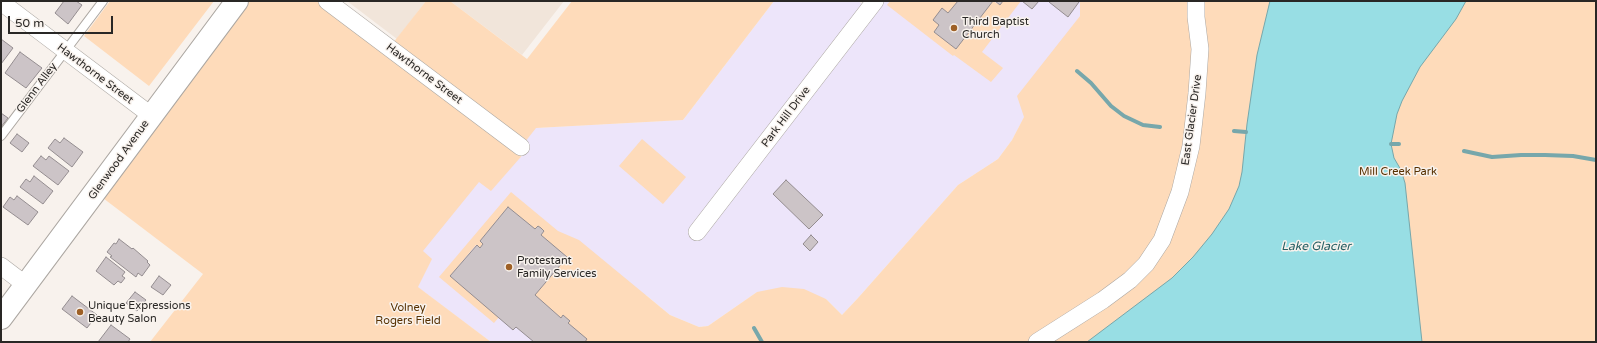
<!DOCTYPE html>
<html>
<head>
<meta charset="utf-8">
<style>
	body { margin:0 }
	#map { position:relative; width:1597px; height:343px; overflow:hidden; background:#f8f2ed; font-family:"Varela Round",sans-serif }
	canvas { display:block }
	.frame { position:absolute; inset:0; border:2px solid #292725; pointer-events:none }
	.scale { position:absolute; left:8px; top:16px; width:105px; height:18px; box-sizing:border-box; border:2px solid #292725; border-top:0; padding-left:5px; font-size:12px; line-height:14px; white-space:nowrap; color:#292725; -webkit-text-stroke:3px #f8f2ed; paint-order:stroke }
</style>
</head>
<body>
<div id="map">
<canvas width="1597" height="343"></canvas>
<div class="frame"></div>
<div class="scale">50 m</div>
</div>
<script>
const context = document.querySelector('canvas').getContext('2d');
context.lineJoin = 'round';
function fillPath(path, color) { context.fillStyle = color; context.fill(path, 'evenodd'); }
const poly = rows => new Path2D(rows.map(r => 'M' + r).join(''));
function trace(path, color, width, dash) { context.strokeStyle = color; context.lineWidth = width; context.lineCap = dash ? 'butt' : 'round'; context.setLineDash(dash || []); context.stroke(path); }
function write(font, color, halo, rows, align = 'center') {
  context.font = font + ' "Varela Round",sans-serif'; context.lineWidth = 3; context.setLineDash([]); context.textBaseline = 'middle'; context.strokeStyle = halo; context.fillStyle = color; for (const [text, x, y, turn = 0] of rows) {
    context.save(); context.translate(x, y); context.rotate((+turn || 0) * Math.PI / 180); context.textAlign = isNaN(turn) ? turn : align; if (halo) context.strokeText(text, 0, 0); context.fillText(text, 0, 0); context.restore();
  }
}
const commercial = poly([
	[774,1,858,1,869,9,875,1,1080,1,1080,16,1069,33,1012,140,998,159,958,185,858,298,842,315,826,299,757,292,708,326,699,327,670,315,646,295,608,342,491,342,404,277,405,244,535,128,683,120]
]);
const built = poly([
	[347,1,426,1,397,39],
	[450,1,564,1,522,55]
]);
const green = poly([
	[110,1,214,1,149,86,84,36],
	[237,1,327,1,389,48,426,1,450,1,527,59,572,1,774,1,683,120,536,128,521,147,526,151,491,191,479,182,423,251,432,259,418,287,491,342,150,342,203,274,95,192],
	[890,1,958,1,934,32,956,49,993,1,1000,5,1003,1,1021,1,982,52,1003,68,991,82,954,55,953,56,887,5],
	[1080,1,1596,1,1596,342,585,342,568,323,570,321,561,318,535,295,567,257,541,235,544,231,538,226,535,229,508,207,480,241,483,244,480,248,476,245,450,276,499,317,494,323,439,277,511,192,558,231,579,240,670,315,699,327,708,326,757,292,782,287,804,289,826,299,842,315,858,298,958,185,998,159,1012,140,1024,117,1017,96,1080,16],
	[642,139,686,177,663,204,619,166]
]);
const water = poly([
	[1270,1,1466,1,1456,19,1420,67,1402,101,1397,114,1391,144,1394,158,1401,170,1405,183,1422,342,1087,342,1172,278,1193,257,1212,234,1229,209,1239,186,1242,172,1247,124,1257,55,1270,1]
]);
const stream = poly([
	[1077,71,1091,83,1111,106,1124,116,1143,125,1160,127],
	[1234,131,1246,132],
	[1391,144,1399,144],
	[1464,151,1492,157,1521,155,1545,155,1573,156,1596,160],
	[754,328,762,342]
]);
const building = poly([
	[64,1,76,1,82,5,68,24,55,13,64,1],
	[958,1,993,1,956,49,934,32,939,25,933,20,942,8,948,13,958,1],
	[995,1,1003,1,1000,5,995,1],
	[1022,1,1039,1,1032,9,1022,1],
	[1050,1,1077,1,1079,2,1068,17,1049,2,1050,1],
	[1,39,13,48,1,64,1,39],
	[20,52,42,68,26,88,5,73,20,52],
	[1,113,8,118,1,127,1,113],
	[17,134,29,143,22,152,10,143,17,134],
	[64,138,83,152,72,167,48,148,55,139,60,143,64,138],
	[41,156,46,160,49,156,69,171,58,185,33,166,41,156],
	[34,176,53,191,43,204,20,187,26,179,30,182,34,176],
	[786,180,823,215,809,229,773,194,786,180],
	[17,196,38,212,28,225,3,207,10,197,14,200,17,196],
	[508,207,535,229,538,226,541,228,544,231,541,235,567,257,535,295,561,318,563,315,570,321,568,323,587,339,585,342,534,342,516,327,513,330,450,276,477,245,480,248,483,244,480,241,508,207],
	[811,235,818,242,810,251,803,244,811,235],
	[119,239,132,249,133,248,148,261,147,262,150,265,142,276,138,273,136,277,110,257,112,256,107,252,114,243,116,244,119,239],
	[106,257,125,272,122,276,125,278,121,283,118,281,114,285,96,271,106,257],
	[159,276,171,285,163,295,151,287,159,276],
	[135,292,146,300,137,311,126,303,135,292],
	[72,296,97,315,87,328,62,309,72,296],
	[111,325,130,339,128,342,98,342,111,325]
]);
const lane = poly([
	[1,136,103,1]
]);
const street = poly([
	[327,1,521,147],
	[1,2,152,116],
	[697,232,875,1],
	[1,266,26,285],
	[1037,342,1103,300,1130,280,1146,264,1162,240,1180,192,1191,146,1197,93,1200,49,1196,17,1196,1]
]);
const secondary = poly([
	[1,318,237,1]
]);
const markers = [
	[954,28,4,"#9e6026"],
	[509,267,4,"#9e6026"],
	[80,312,4,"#9e6026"]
];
const poiNames = [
	["Third Baptist",962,22],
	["Church",962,35],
	["Protestant",517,261],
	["Family Services",517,274],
	["Unique Expressions",88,306],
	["Beauty Salon",88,319]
];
const streetNames = [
	["Hawthorne Street",95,74,37],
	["Hawthorne Street",424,74,37],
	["Glenn Alley",37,88,-53],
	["Park Hill Drive",786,117,-53],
	["East Glacier Drive",1192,120,-82],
	["Glenwood Avenue",119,160,-54]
];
const parkNames = [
	["Mill Creek Park",1398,172],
	["Volney",408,308],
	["Rogers Field",408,321]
];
const waterNames = [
	["Lake Glacier",1316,247]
];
fillPath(commercial, '#ede5fa');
fillPath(built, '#f1e5da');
fillPath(green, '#fedbba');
fillPath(water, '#98dee4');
trace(water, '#77a7ab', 1);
trace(stream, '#77a7ab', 4);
fillPath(building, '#ccc4c7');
trace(building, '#948d90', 1);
trace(lane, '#aca7a2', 10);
trace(street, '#aca7a2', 18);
trace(secondary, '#aca7a2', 24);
trace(lane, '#fff', 8);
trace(street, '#fff', 17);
trace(secondary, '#fff', 22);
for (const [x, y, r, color] of markers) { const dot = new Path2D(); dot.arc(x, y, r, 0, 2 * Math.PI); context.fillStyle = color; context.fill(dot); trace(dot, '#f8f2ed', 1.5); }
write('11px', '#292725', '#f8f2ed', poiNames, 'left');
write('11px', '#292725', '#f8f2ed', streetNames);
write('11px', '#563000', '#f8f2ed', parkNames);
write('italic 12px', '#255f63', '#f8f2ed', waterNames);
</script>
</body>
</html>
